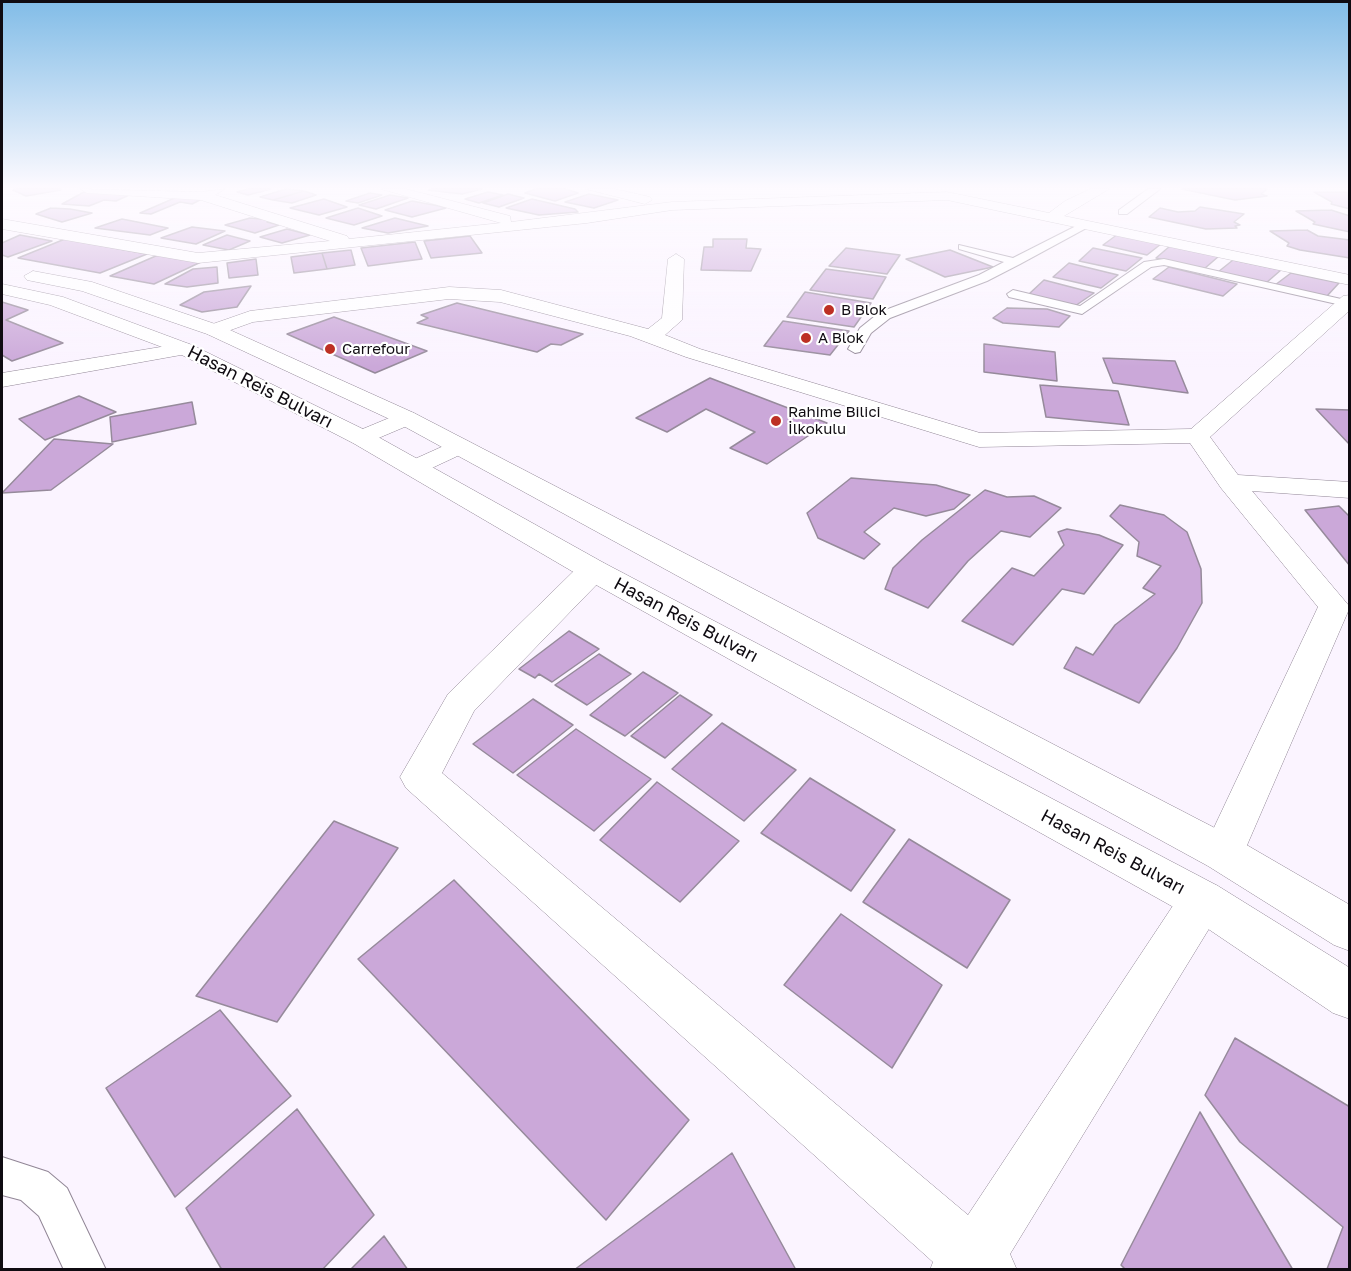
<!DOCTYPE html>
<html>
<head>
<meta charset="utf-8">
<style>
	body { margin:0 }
	#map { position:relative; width:1351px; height:1271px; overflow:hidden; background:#fbf4ff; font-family:"Golos Text",sans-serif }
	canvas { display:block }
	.frame { position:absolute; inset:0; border:3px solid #0f0b11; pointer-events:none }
</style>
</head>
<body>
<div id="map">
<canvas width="1351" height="1271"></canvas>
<div class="frame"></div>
</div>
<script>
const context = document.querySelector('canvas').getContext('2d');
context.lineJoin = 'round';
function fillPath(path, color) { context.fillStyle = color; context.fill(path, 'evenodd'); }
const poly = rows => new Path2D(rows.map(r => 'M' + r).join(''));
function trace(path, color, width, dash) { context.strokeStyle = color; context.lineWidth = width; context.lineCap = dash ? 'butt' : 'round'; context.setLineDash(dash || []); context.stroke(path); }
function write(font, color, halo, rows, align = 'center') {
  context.font = font + ' "Golos Text",sans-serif'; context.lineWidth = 4.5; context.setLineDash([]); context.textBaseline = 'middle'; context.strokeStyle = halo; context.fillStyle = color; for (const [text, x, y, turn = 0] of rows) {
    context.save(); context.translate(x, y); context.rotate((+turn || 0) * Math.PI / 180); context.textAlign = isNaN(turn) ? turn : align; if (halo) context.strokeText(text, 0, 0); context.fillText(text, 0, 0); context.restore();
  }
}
const building = poly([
	[16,189,60,189,61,190,26,196,13,190,16,189],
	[248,189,271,189,248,195,237,192,248,189],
	[286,189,304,191,273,200,260,197,286,189],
	[482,189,462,194,428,190,431,189,482,189],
	[536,189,566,189,578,193,555,201,525,193,536,189],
	[1182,189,1267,189,1261,194,1267,196,1235,200,1182,189],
	[304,191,316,195,292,203,273,200,304,191],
	[84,192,129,195,116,201,104,200,89,206,62,204,84,192],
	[488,192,503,195,479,203,465,199,488,192],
	[1314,192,1347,192,1350,209,1331,204,1332,202,1314,192],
	[370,193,382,195,358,203,346,201,370,193],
	[508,194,524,198,499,207,483,203,508,194],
	[589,194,618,200,594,208,565,202,589,194],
	[390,195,408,198,376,209,359,205,390,195],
	[177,197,200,200,192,204,180,202,151,214,140,213,177,197],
	[324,199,347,207,319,215,290,208,324,199],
	[532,199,575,209,578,212,539,215,506,208,532,199],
	[412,201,439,206,446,208,412,217,385,210,412,201],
	[1200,207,1244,214,1234,222,1240,225,1235,226,1237,228,1206,229,1149,217,1160,208,1178,212,1195,211,1200,207],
	[51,208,70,209,92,213,62,222,36,214,51,208],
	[358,208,382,216,354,225,326,218,358,208],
	[1331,210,1350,216,1350,232,1313,224,1315,222,1296,211,1331,210],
	[250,218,272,220,267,222,279,225,255,233,225,225,250,218],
	[395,218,428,226,388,233,362,228,395,218],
	[122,219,168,228,150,235,95,228,122,219],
	[192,227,225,231,196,244,161,238,192,227],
	[287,229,310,235,282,243,260,237,287,229],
	[1307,230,1318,236,1350,240,1350,258,1300,250,1287,246,1289,243,1270,231,1307,230],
	[1118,234,1161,244,1147,255,1103,245,1118,234],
	[20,235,52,241,8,257,2,255,2,243,20,235],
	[227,235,250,241,229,250,203,245,227,235],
	[470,236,482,253,431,258,424,241,470,236],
	[65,239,147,254,100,273,18,258,65,239],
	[713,239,747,239,746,248,761,249,751,271,701,270,704,247,713,247,713,239],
	[415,242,422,259,368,266,361,248,415,242],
	[1170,246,1219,256,1204,269,1156,258,1170,246],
	[846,248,900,255,887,274,829,266,846,248],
	[1093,248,1142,258,1126,271,1079,261,1093,248],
	[351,250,355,265,327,269,322,253,351,250],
	[950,250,993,267,945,277,906,259,950,250],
	[322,253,327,269,294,273,291,257,322,253],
	[158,255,201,262,154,284,110,276,158,255],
	[256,259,258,275,229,278,227,263,256,259],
	[1233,260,1281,270,1266,283,1218,272,1233,260],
	[1069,263,1118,275,1101,288,1053,277,1069,263],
	[217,267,218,283,187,287,165,284,193,269,217,267],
	[1169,267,1237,284,1223,296,1153,279,1169,267],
	[826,269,886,277,873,299,810,290,826,269],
	[1291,273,1339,283,1327,296,1275,285,1291,273],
	[1044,280,1094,293,1075,306,1029,294,1044,280],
	[251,286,237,307,202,312,180,305,204,292,251,286],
	[805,292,871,303,854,327,787,317,805,292],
	[2,302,28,310,6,320,63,343,12,361,2,355,2,302],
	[457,303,583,334,561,345,551,344,537,352,417,323,428,318,421,315,457,303],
	[1007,308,1047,309,1070,316,1059,327,1003,323,993,318,1007,308],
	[334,317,427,351,375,373,287,334,334,317],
	[783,321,849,331,830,355,764,346,783,321],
	[984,344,1055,352,1057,381,984,372,984,344],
	[1103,358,1175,361,1188,393,1113,383,1103,358],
	[710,378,827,423,767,464,730,448,755,432,706,409,667,432,636,418,710,378],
	[1040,385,1118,391,1129,425,1046,417,1040,385],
	[79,396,116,412,45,440,19,419,79,396],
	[192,402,196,424,112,442,110,417,192,402],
	[1316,409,1350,410,1350,445,1316,409],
	[54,439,113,444,51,490,2,493,54,439],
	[851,478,936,485,970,495,954,509,926,516,894,508,864,532,880,544,864,559,818,538,807,513,851,478],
	[985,490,1007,497,1034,496,1061,508,1030,537,1001,531,968,561,928,608,885,589,893,568,922,540,985,490],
	[1120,505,1164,515,1187,532,1201,569,1202,603,1177,648,1139,703,1064,668,1076,647,1093,655,1115,625,1155,594,1143,588,1161,566,1137,556,1139,542,1110,516,1120,505],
	[1339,506,1350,517,1350,566,1305,510,1339,506],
	[1067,529,1099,535,1123,545,1084,594,1062,589,1013,645,962,621,1012,568,1034,576,1064,545,1058,532,1067,529],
	[569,631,599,649,552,682,539,674,535,678,519,669,569,631],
	[599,654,631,674,587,705,555,685,599,654],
	[643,672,678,693,625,736,590,715,643,672],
	[680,695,712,715,665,758,631,736,680,695],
	[533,699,573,725,513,773,473,744,533,699],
	[722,723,796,770,744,821,672,769,722,723],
	[576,729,651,779,594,831,517,775,576,729],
	[810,778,895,830,851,891,761,833,810,778],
	[657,782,739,841,680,902,600,840,657,782],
	[334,821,398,848,277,1022,196,996,334,821],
	[909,839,1010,900,967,968,863,902,909,839],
	[454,880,689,1120,606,1220,358,959,454,880],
	[841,914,942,985,892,1068,784,985,841,914],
	[220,1010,291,1096,175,1197,106,1088,220,1010],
	[1235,1038,1350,1107,1350,1270,1327,1269,1343,1227,1240,1142,1205,1095,1235,1038],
	[297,1109,374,1215,322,1270,222,1270,186,1208,297,1109],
	[1200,1112,1293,1270,1126,1270,1121,1265,1200,1112],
	[732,1153,796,1270,574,1270,732,1153],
	[384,1236,408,1270,350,1270,384,1236]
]);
const service = poly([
	[1148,189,1160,189,1127,214,1119,214,1119,210,1148,189],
	[1086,221,1091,224,1090,226,1020,264,987,281,890,318,871,333,860,352,855,353,848,349,860,328,880,312,979,275,1004,262,959,249,959,245,1013,258,1086,221],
	[1164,259,1350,301,1350,307,1164,265,1151,267,1082,314,1009,297,1007,294,1013,290,1080,306,1144,262,1164,259],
	[2,1157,48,1172,67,1188,106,1270,64,1270,39,1216,21,1200,2,1195,2,1157]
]);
const minor = poly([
	[80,189,200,192,225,189,215,195,347,236,349,239,501,223,381,189,406,189,510,216,511,222,672,202,947,192,1049,213,1065,201,1090,189,1109,189,1064,216,1350,275,1350,285,947,200,672,210,587,223,198,263,2,229,2,219,198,253,330,241,201,200,87,193,80,189],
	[586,189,615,189,650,197,652,200,645,204,586,189],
	[676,254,684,259,682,320,665,335,700,349,980,433,1191,429,1343,296,1350,295,1350,310,1210,437,1238,475,1350,482,1350,498,1252,491,1350,607,1238,866,1223,871,1208,866,1202,853,1318,607,1221,488,1190,443,979,447,686,357,630,336,500,302,449,299,253,322,214,336,207,334,204,330,207,326,250,311,449,287,501,290,648,329,662,318,668,259,676,254],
	[185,343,192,345,195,349,192,353,2,387,2,373,185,343],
	[406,411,414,413,418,418,414,423,362,445,353,443,350,438,353,433,406,411],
	[457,440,466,442,469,447,466,452,417,475,408,472,404,467,408,462,457,440],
	[593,561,604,563,608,570,604,577,474,711,442,773,968,1215,1186,886,1202,880,1218,886,1224,900,1218,914,1010,1254,1017,1270,930,1270,933,1262,406,788,400,777,448,694,582,563,593,561]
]);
const secondary = poly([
	[33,271,92,282,221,326,414,413,1238,840,1350,905,1350,951,1334,945,1208,866,398,423,207,334,82,291,27,280,24,276,33,271],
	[2,284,63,297,192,345,371,433,604,563,1218,886,1350,968,1350,1019,1333,1013,1186,914,582,577,353,443,178,353,50,305,2,294,2,284]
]);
const markers = [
	[829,310,6,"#bd3024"],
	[806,338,6,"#bd3024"],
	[330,349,6,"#bd3024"],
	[776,421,6,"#bd3024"]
];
const farPoinames = [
	["B Blok",841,310],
	["A Blok",818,338],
	["Carrefour",342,349],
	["Rahime Bilici",788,412],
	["İlkokulu",788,429]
];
const streetNames = [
	["Hasan Reis Bulvarı",260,387,27],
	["Hasan Reis Bulvarı",686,620,28],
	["Hasan Reis Bulvarı",1113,852,28]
];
fillPath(building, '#cba8d9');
trace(building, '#968a9b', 1.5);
trace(service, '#918696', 2);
trace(minor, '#918696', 1);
trace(secondary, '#918696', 1);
fillPath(service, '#fff');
fillPath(minor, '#fff');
fillPath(secondary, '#fff');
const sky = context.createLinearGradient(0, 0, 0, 367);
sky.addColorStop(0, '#81bce7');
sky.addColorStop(0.51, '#fdfaff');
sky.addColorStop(1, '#fdfaff00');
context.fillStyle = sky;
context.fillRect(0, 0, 1351, 367);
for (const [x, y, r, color] of markers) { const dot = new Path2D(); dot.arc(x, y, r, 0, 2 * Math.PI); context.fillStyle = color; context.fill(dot); trace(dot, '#fff', 2); }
write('15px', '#0f0b11', '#fff', farPoinames, 'left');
write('18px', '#0f0b11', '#fff', streetNames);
</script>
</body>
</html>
